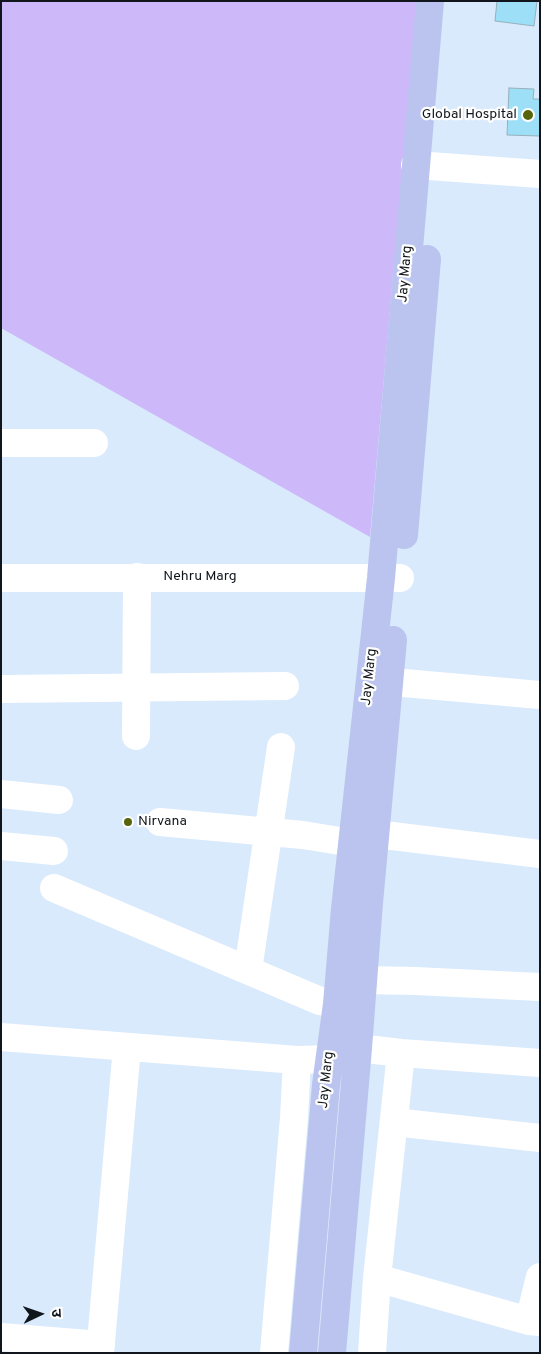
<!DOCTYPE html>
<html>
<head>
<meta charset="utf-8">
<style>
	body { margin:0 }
	#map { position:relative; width:541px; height:1354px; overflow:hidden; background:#d9eafc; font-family:Overpass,"Noto Sans Devanagari",sans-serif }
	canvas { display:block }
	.frame { position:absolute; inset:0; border:2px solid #10161b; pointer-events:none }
	.north { position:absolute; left:15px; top:1289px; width:50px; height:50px; -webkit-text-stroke:4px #fff; paint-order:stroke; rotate:87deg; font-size:14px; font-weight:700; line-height:20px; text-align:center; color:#10161b }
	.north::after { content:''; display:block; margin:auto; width:18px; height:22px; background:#10161b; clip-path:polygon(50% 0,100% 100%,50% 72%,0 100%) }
</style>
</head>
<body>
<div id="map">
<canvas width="541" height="1354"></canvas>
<div class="frame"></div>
<div class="north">उ</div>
</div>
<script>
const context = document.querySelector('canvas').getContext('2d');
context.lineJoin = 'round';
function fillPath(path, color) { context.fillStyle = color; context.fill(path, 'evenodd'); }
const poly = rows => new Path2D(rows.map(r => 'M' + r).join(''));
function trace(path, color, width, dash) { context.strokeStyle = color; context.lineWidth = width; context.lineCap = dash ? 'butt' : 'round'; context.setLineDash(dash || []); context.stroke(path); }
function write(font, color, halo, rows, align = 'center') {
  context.font = font + ' Overpass,sans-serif'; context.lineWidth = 4.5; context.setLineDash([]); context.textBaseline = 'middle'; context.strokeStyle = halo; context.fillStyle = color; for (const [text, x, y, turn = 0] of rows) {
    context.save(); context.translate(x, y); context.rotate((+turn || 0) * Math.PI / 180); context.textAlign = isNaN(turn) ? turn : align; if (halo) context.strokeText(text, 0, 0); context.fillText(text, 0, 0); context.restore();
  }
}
const green = poly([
	[1,1,417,1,370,537,1,328]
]);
const building = poly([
	[497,1,537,1,534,26,495,21,497,1],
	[509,88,534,89,533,99,540,99,540,136,507,135,509,88]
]);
const minor = poly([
	[415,165,540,174],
	[1,443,94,443],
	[1,578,400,578],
	[370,680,540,695],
	[1,689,285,686],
	[136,736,137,577],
	[1,794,59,800],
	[160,822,303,835,352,843],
	[376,834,540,854],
	[1,846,54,851],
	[54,888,320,1001,337,1004],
	[248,970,281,747],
	[363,980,415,981,540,987],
	[1,1037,297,1060,329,1059],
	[358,1048,401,1053,540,1063],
	[394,1122,540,1138],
	[377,1278,529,1321,540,1322],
	[529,1321,540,1277],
	[1,1337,101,1345],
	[100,1353,127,1047],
	[274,1353,294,1118,297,1060],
	[372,1353,377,1278,401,1053]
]);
const major = poly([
	[404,535,427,259],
	[303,1353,326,1085,337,1004,345,909,381,578,430,1],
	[332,1353,358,1048,369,903,393,640]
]);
const markers = [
	[528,115,6,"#56650c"],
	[128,822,5,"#56650c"]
];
const poiNames = [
	["Global Hospital",517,115],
	["Nirvana",138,822,"left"]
];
const streetNames = [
	["Jay Marg",406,274,-85],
	["Nehru Marg",200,577],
	["Jay Marg",370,677,-84],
	["Jay Marg",327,1080,-84]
];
fillPath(green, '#cdb8fa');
fillPath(building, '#9ddff7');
trace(building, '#97b0b9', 1);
trace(minor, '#fff', 28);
trace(major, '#bac4ee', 28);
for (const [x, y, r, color] of markers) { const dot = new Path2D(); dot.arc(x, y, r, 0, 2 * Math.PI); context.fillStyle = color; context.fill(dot); trace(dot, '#fff', 2); }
write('14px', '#10161b', '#fff', poiNames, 'right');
write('14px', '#10161b', '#fff', streetNames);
</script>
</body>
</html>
